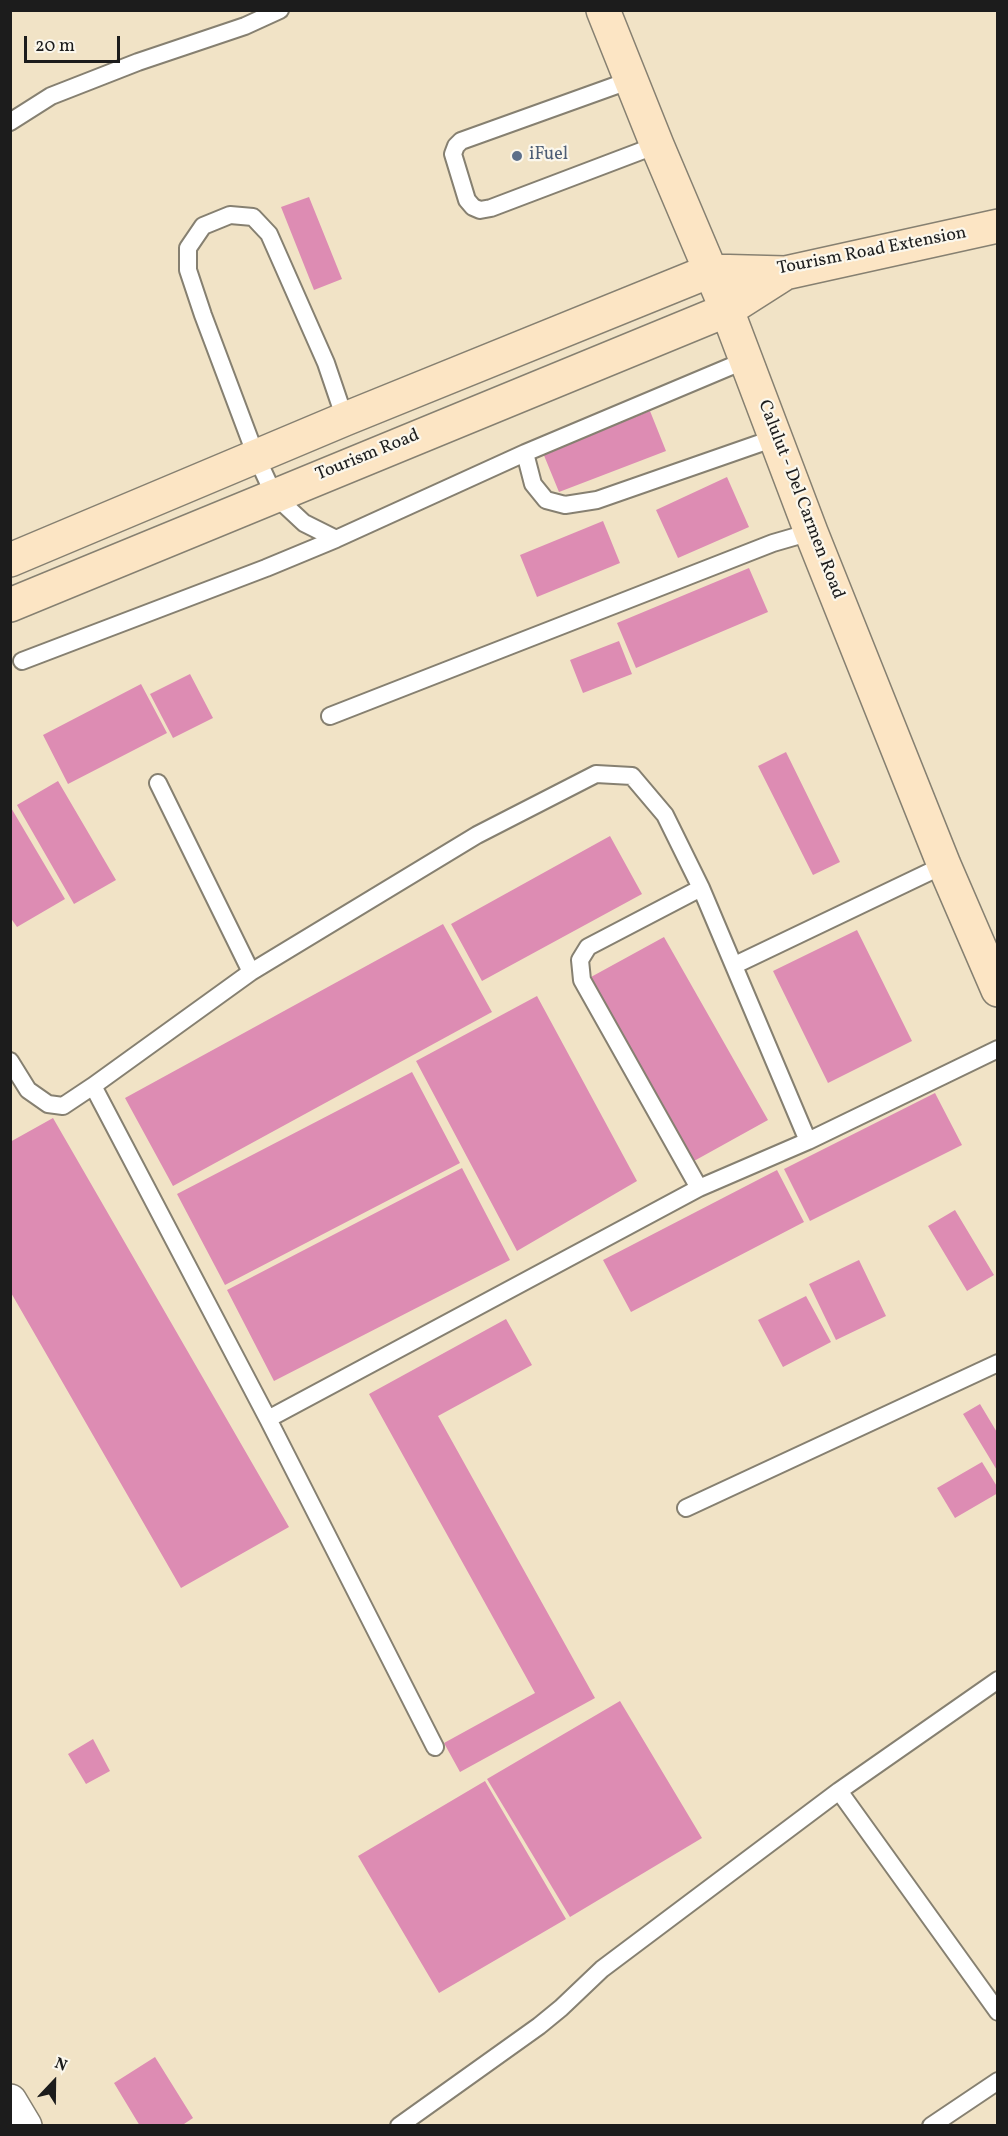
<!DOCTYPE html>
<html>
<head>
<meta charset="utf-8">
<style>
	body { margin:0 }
	#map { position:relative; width:1008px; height:2136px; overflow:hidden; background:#f1e3c6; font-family:Vollkorn,serif }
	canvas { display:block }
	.frame { position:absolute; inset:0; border:12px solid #1c1c1c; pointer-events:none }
	.north { position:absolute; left:24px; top:2052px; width:60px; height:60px; -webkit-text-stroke:4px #fbf7ec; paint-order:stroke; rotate:22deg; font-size:16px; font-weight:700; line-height:24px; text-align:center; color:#1c1c1c }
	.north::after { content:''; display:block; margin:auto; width:21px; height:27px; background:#1c1c1c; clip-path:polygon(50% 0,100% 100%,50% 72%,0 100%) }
	.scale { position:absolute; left:24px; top:36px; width:96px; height:27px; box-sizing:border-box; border:3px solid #1c1c1c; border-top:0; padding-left:8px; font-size:18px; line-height:21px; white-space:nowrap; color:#1c1c1c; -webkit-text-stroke:4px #fbf7ec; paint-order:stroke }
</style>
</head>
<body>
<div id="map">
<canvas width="1008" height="2136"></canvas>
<div class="frame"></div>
<div class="north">N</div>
<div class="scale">20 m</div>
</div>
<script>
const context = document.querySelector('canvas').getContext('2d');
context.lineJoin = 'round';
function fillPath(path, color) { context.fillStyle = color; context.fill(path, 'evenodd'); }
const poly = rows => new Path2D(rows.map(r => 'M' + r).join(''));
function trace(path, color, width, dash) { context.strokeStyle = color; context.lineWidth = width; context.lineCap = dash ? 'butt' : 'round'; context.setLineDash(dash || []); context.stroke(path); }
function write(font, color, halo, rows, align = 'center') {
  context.font = font + ' Vollkorn,serif'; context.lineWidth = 4.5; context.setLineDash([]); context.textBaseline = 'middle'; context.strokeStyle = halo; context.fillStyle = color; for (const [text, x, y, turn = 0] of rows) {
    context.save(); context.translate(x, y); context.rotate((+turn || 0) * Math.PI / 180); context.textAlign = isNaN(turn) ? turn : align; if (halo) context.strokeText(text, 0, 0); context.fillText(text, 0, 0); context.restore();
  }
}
const building = poly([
	[309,197,342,279,314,290,281,207],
	[650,411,666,451,559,492,543,453],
	[727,477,749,527,678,558,656,510],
	[603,521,620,563,537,597,520,555],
	[749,568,768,612,636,668,617,623],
	[619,641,632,674,583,693,570,660],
	[190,674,213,718,173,738,150,694],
	[141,684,167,733,68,784,43,735],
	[786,752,840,862,813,875,758,766],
	[58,781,116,880,74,904,17,805],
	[10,806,65,899,17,927,10,917],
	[610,836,642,894,482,981,451,924],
	[443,924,492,1012,173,1186,125,1098],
	[857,930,912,1041,828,1083,773,971],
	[664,937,768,1120,694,1161,591,977],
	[537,996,637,1181,517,1251,416,1061],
	[412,1072,460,1163,225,1285,177,1194],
	[935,1093,962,1145,810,1221,784,1169],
	[53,1118,289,1527,181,1588,10,1291,10,1142],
	[462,1168,510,1260,274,1381,227,1290],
	[777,1170,804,1222,631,1312,603,1260],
	[955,1210,994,1275,967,1291,928,1226],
	[859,1260,886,1316,836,1340,809,1284],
	[806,1296,831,1342,783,1367,758,1320],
	[506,1319,532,1365,438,1416,595,1698,460,1772,444,1743,535,1693,369,1394],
	[980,1404,998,1434,998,1472,963,1414],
	[982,1462,998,1488,998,1493,955,1518,937,1488],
	[620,1701,702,1838,570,1917,487,1779],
	[93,1739,110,1771,86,1784,68,1754],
	[485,1781,566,1919,439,1993,358,1856],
	[155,2057,193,2118,181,2126,140,2126,114,2083]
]);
const lane = poly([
	[631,80,461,141,456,146,453,154,467,200,473,207,480,210,491,208,657,145],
	[10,122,51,96,138,62,245,26,280,10],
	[525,453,533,484,546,500,565,505,597,500,775,438],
	[336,539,525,453,746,360],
	[22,661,266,568,336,539,304,523,274,495,256,456,203,315,188,270,188,248,203,226,230,215,253,217,269,234,326,363,345,419],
	[330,716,773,543,811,532],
	[158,783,251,972],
	[735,965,944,865],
	[10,1061,28,1090,48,1104,63,1106,93,1086],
	[699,1188,582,980,580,960,588,947,701,888],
	[268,1419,699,1188,808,1141,998,1049],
	[686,1508,998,1363],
	[435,1747,268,1419,93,1086,251,972,477,835,596,774,632,776,665,815,701,888,808,1141],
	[839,1791,998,2012],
	[399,2126,539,2026,561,2008,602,1969,839,1791,998,1680],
	[931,2126,998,2081]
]);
const street = poly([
	[10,2101,25,2126]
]);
const secondary = poly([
	[603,10,657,145,727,310,811,532,944,865,998,990],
	[10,560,345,419,710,271,785,273,998,226],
	[10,605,727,310,785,273]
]);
const markers = [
	[517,156,6,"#5c6f8a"]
];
const serviceNames = [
	["iFuel",529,156]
];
const streetNames = [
	["Tourism Road Extension",872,252,-11],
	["Tourism Road",368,456,-22],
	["Calulut - Del Carmen Road",800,500,69]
];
fillPath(building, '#dd8cb3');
trace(lane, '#868071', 20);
trace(street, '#868071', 36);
trace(secondary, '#868071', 36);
trace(lane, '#fff', 16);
trace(street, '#fff', 33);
trace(secondary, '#fce5c4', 33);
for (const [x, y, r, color] of markers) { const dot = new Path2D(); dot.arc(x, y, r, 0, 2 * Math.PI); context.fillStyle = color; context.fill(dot); trace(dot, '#fbf7ec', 2); }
write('18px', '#4e5e75', '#fbf7ec', serviceNames, 'left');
write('18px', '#1c1c1c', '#fbf7ec', streetNames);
</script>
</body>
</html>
